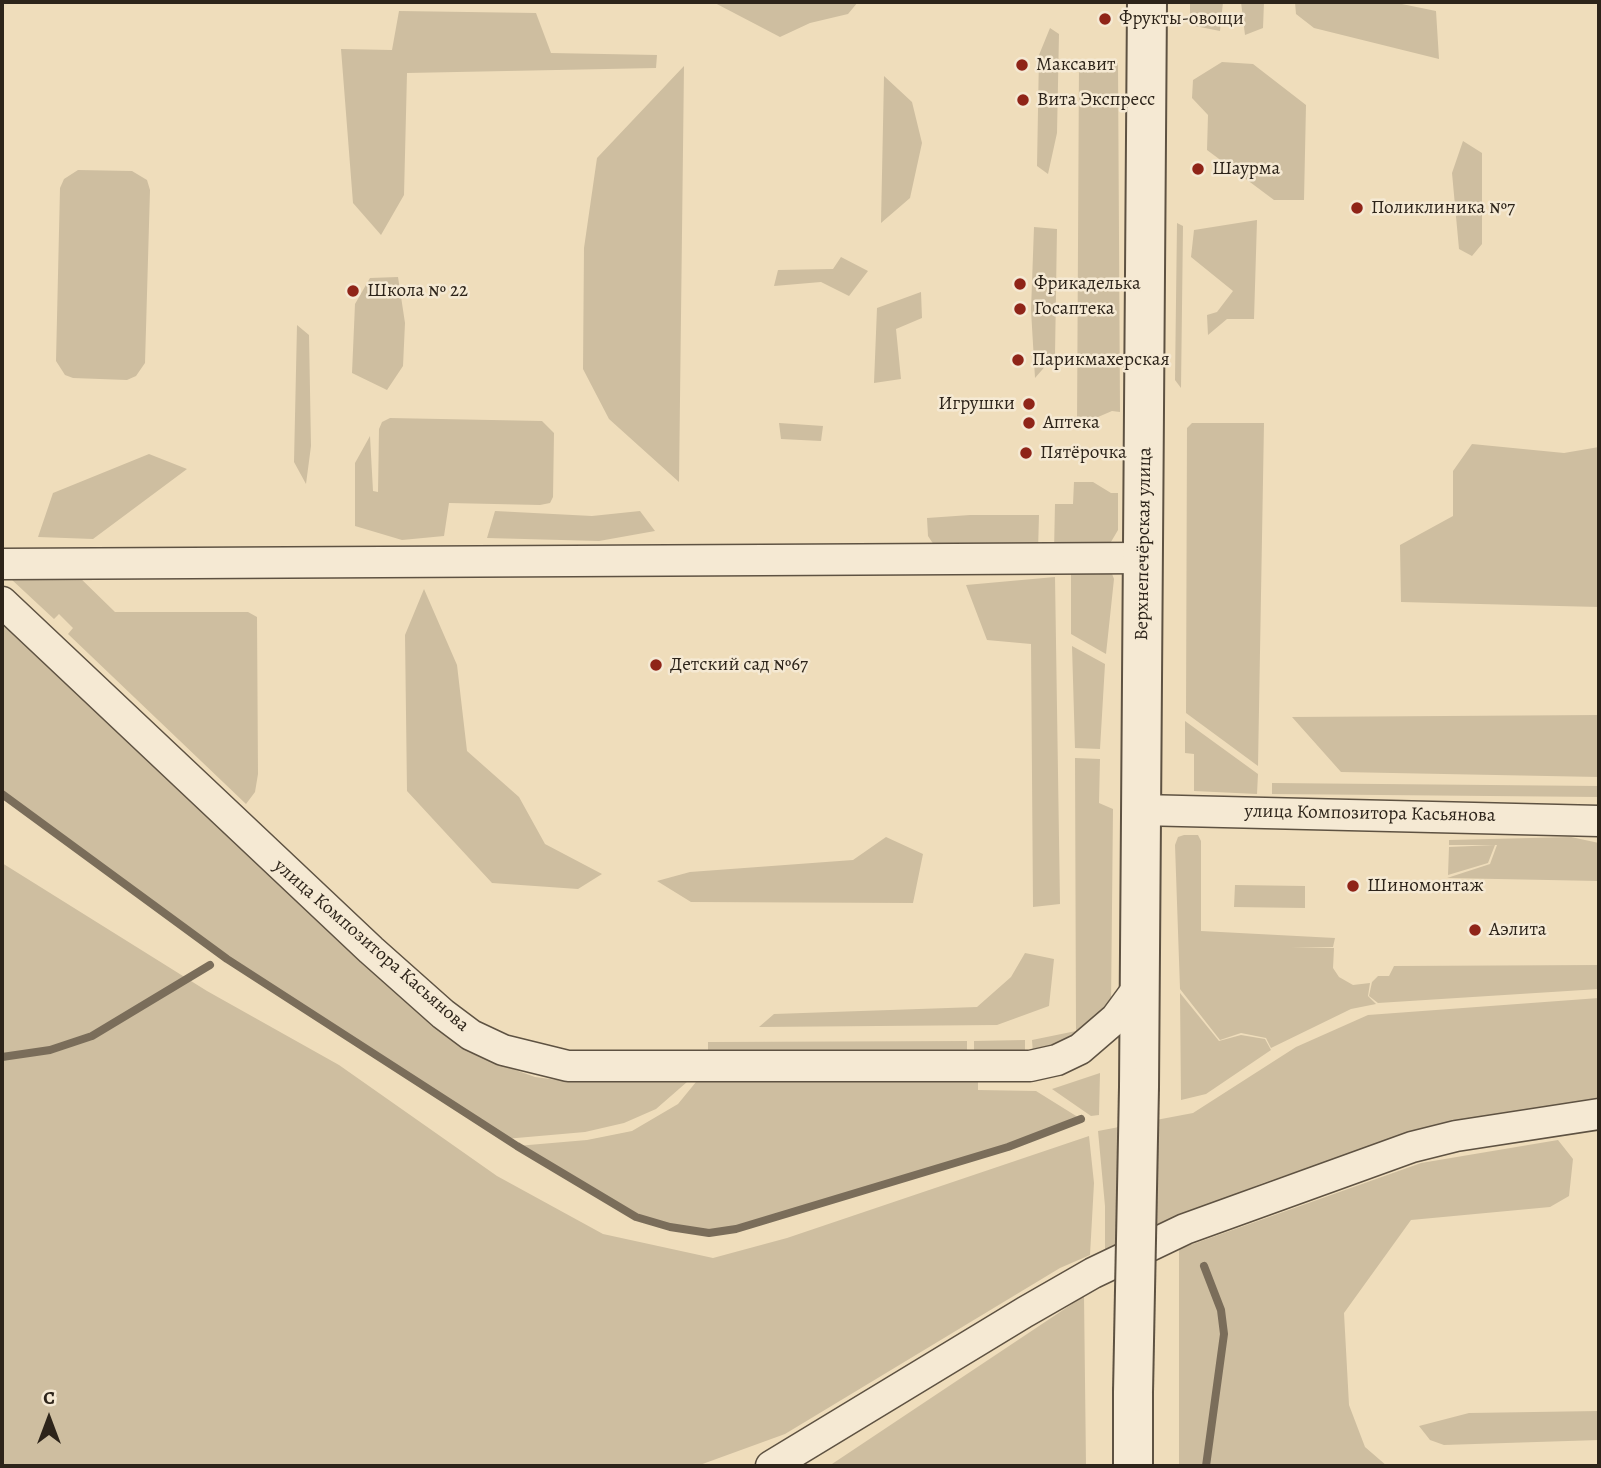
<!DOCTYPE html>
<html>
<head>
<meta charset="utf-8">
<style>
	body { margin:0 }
	#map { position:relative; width:1601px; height:1468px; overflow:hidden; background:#efddbb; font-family:Alegreya,serif }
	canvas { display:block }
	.frame { position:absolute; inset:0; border:4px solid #2d241a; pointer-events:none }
	.north { position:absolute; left:14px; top:1384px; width:70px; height:70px; -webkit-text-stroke:5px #f5e9d3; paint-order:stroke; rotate:0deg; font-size:19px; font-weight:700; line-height:28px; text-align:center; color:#2d241a }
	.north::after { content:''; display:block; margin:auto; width:24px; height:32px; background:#2d241a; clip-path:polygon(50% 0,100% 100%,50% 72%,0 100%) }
</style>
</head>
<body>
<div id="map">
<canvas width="1601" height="1468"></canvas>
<div class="frame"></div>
<div class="north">С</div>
</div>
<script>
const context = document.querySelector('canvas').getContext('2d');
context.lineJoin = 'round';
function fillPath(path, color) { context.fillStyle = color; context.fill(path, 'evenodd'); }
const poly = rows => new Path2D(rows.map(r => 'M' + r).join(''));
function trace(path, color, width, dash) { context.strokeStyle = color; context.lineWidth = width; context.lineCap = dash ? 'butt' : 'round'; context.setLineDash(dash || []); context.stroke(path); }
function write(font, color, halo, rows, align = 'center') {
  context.font = font + ' Alegreya,serif'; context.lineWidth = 5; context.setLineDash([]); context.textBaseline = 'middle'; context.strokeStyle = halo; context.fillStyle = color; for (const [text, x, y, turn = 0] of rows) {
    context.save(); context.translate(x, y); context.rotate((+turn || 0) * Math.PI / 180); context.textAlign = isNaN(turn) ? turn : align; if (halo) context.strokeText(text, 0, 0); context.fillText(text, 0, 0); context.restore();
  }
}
const green = poly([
	[713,2,858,2,848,14,810,23,780,37],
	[1190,2,1223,2,1220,31,1190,25],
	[1241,2,1264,2,1263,28,1245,35],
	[1295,2,1392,2,1436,11,1439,59,1314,28,1296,14],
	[399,11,536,13,551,53,657,55,656,68,407,73,404,195,381,235,353,203,341,49,392,50],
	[1050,28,1059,34,1057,133,1048,174,1037,166,1039,55],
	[1222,62,1253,64,1306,105,1304,200,1274,200,1207,150,1208,115,1192,98,1193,80],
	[1079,63,1118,63,1120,412,1112,411,1077,426],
	[684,66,679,482,609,419,583,369,584,248,597,158],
	[884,76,912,102,922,143,910,198,881,223],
	[1463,141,1482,153,1482,244,1472,256,1459,249,1452,173],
	[78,170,132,171,147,180,150,190,145,363,136,376,127,380,73,378,65,375,56,361,60,188,64,179],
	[1257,220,1254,319,1227,319,1208,335,1207,315,1217,312,1233,291,1191,257,1194,230],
	[1177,223,1183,226,1181,388,1175,380],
	[1034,227,1057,229,1055,355,1035,378,1031,310],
	[841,257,868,271,849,296,821,282,774,286,778,270,833,269],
	[398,277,405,323,403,366,387,390,352,373,355,304,370,278],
	[921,292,922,318,896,329,901,379,874,383,877,308],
	[297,325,309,335,311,446,306,484,294,462],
	[390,418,542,421,554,433,553,497,550,503,540,505,449,503,444,536,402,540,355,526,355,463,370,436,373,491,378,492,379,429,382,422],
	[779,423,823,426,821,441,781,439],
	[1192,423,1264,423,1258,766,1186,713,1187,428],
	[1472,444,1564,453,1599,447,1599,607,1401,602,1400,545,1453,516,1453,471],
	[149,454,187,469,93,539,38,537,53,493],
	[1074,482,1093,482,1111,493,1118,493,1118,530,1108,547,1054,551,1055,504,1073,504],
	[495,511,592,516,640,511,655,531,599,541,487,538],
	[970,515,1039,515,1038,551,936,548,928,536,927,518],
	[1071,569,1111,571,1114,579,1106,654,1071,634],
	[75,573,115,612,248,612,257,617,258,774,255,792,246,804,68,634,73,628,59,614,54,619,11,579],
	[1055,577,1060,904,1033,907,1031,644,987,640,966,585],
	[424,589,457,665,467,751,519,797,545,844,602,874,578,889,492,883,407,791,405,635],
	[2,621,467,1047,504,1066,535,1077,565,1081,687,1082,656,1109,624,1123,585,1132,505,1139,227,959,2,794],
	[1072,646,1105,664,1100,749,1075,748],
	[1599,715,1599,777,1341,772,1292,717],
	[1185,721,1258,774,1257,794,1194,791,1194,754,1185,753],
	[1075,758,1100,759,1099,803,1113,809,1111,1005,1077,1040,1033,1054,1032,1040,1076,1031],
	[1272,783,1599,786,1599,797,1272,794],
	[1184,835,1198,835,1201,841,1201,931,1335,938,1333,947,1291,948,1334,948,1333,968,1339,977,1353,985,1370,983,1368,996,1376,1004,1351,1009,1271,1048,1266,1038,1241,1033,1220,1040,1180,989,1175,845,1178,837],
	[886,837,923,854,913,903,691,902,657,881,690,872,853,860],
	[1571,837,1599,843,1599,881,1447,878,1490,864,1497,845,1449,845,1449,840],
	[1495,845,1488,863,1448,875,1449,847],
	[2,863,207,991,339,1065,497,1176,603,1234,713,1258,787,1238,1089,1136,1094,1183,1090,1255,1060,1268,785,1434,697,1466,2,1466],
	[1235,885,1305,886,1305,908,1234,907],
	[1025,953,1054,959,1049,1006,997,1025,759,1027,774,1014,977,1007,1011,977],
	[1599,965,1599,989,1378,1003,1369,996,1372,982,1378,976,1389,976,1394,966],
	[1180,993,1219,1041,1241,1035,1265,1039,1271,1050,1206,1094,1181,1100],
	[1599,998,1599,1099,1453,1121,1408,1134,1263,1183,1186,1214,1105,1252,1105,1206,1098,1131,1193,1113,1296,1047,1368,1015],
	[1025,1040,1025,1054,974,1054,974,1041],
	[967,1041,967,1054,709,1053,708,1050,708,1042,714,1042],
	[1100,1073,1099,1115,1091,1116,1052,1089],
	[731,1078,778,1079,779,1082,978,1082,978,1090,1036,1091,1081,1119,1008,1147,736,1229,709,1233,670,1227,636,1217,517,1146,587,1140,632,1131,678,1104,696,1082],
	[1558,1140,1573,1159,1569,1196,1550,1207,1411,1220,1344,1313,1349,1405,1365,1447,1387,1466,1179,1466,1179,1249,1421,1163],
	[1084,1296,1086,1466,829,1466],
	[1599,1411,1599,1440,1444,1445,1430,1440,1419,1426,1469,1413]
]);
const stream = poly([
	[2,794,227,959,517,1146,636,1217,670,1227,709,1233,736,1229,1008,1147,1081,1119],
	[2,1057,50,1050,92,1036,210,965],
	[1204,1266,1221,1310,1224,1334,1206,1466]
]);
const minor = poly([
	[2,564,1144,558],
	[2,602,371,950,443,1014,471,1035,503,1050,568,1066,1030,1066,1057,1060,1080,1049,1116,1018,1141,984],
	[1140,810,1599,821],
	[771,1466,1025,1312,1093,1273,1185,1229,1412,1147,1456,1136,1599,1114]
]);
const tertiary = poly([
	[1139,1087,1147,2],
	[1133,1466,1133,1392]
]);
const tertiaryBridge = poly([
	[1133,1392,1139,1087]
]);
const markers = [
	[1105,19,7,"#8f2418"],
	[1022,65,7,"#8f2418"],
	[1023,100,7,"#8f2418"],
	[1198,169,7,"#8f2418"],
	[1357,208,7,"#8f2418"],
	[1020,284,7,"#8f2418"],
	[353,291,7,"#8f2418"],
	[1020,309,7,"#8f2418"],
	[1018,360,7,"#8f2418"],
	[1029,404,7,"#8f2418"],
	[1029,423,7,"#8f2418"],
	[1026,453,7,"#8f2418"],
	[656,665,7,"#8f2418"],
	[1353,886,7,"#8f2418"],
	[1475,930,7,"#8f2418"]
];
const poiNames = [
	["Фрукты-овощи",1119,19],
	["Максавит",1036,65],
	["Вита Экспресс",1037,100],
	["Шаурма",1212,169],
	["Поликлиника №7",1371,208],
	["Фрикаделька",1034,284],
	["Школа № 22",367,291],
	["Госаптека",1034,309],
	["Парикмахерская",1032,360],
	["Игрушки",1015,404,"right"],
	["Аптека",1043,423],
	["Пятёрочка",1040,453],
	["Детский сад №67",670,665],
	["Шиномонтаж",1367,886],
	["Аэлита",1489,930]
];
const streetNames = [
	["Верхнепечёрская улица",1144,544,-89],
	["улица Композитора Касьянова",1370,814,1],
	["улица Композитора Касьянова",371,946,41]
];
fillPath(green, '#cebea0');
trace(stream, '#7a6d5a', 8);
trace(minor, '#5e5242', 33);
trace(tertiary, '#5e5242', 42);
trace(minor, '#f5e9d3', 30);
trace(tertiary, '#f5e9d3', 38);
trace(tertiaryBridge, '#5e5242', 42, []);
trace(tertiaryBridge, '#f5e9d3', 38);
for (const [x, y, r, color] of markers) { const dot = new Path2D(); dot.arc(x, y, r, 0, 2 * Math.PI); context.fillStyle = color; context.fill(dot); trace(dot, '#f5e9d3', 2.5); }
write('19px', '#2d241a', '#f5e9d3', poiNames, 'left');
write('19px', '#2d241a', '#f5e9d3', streetNames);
</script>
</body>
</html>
